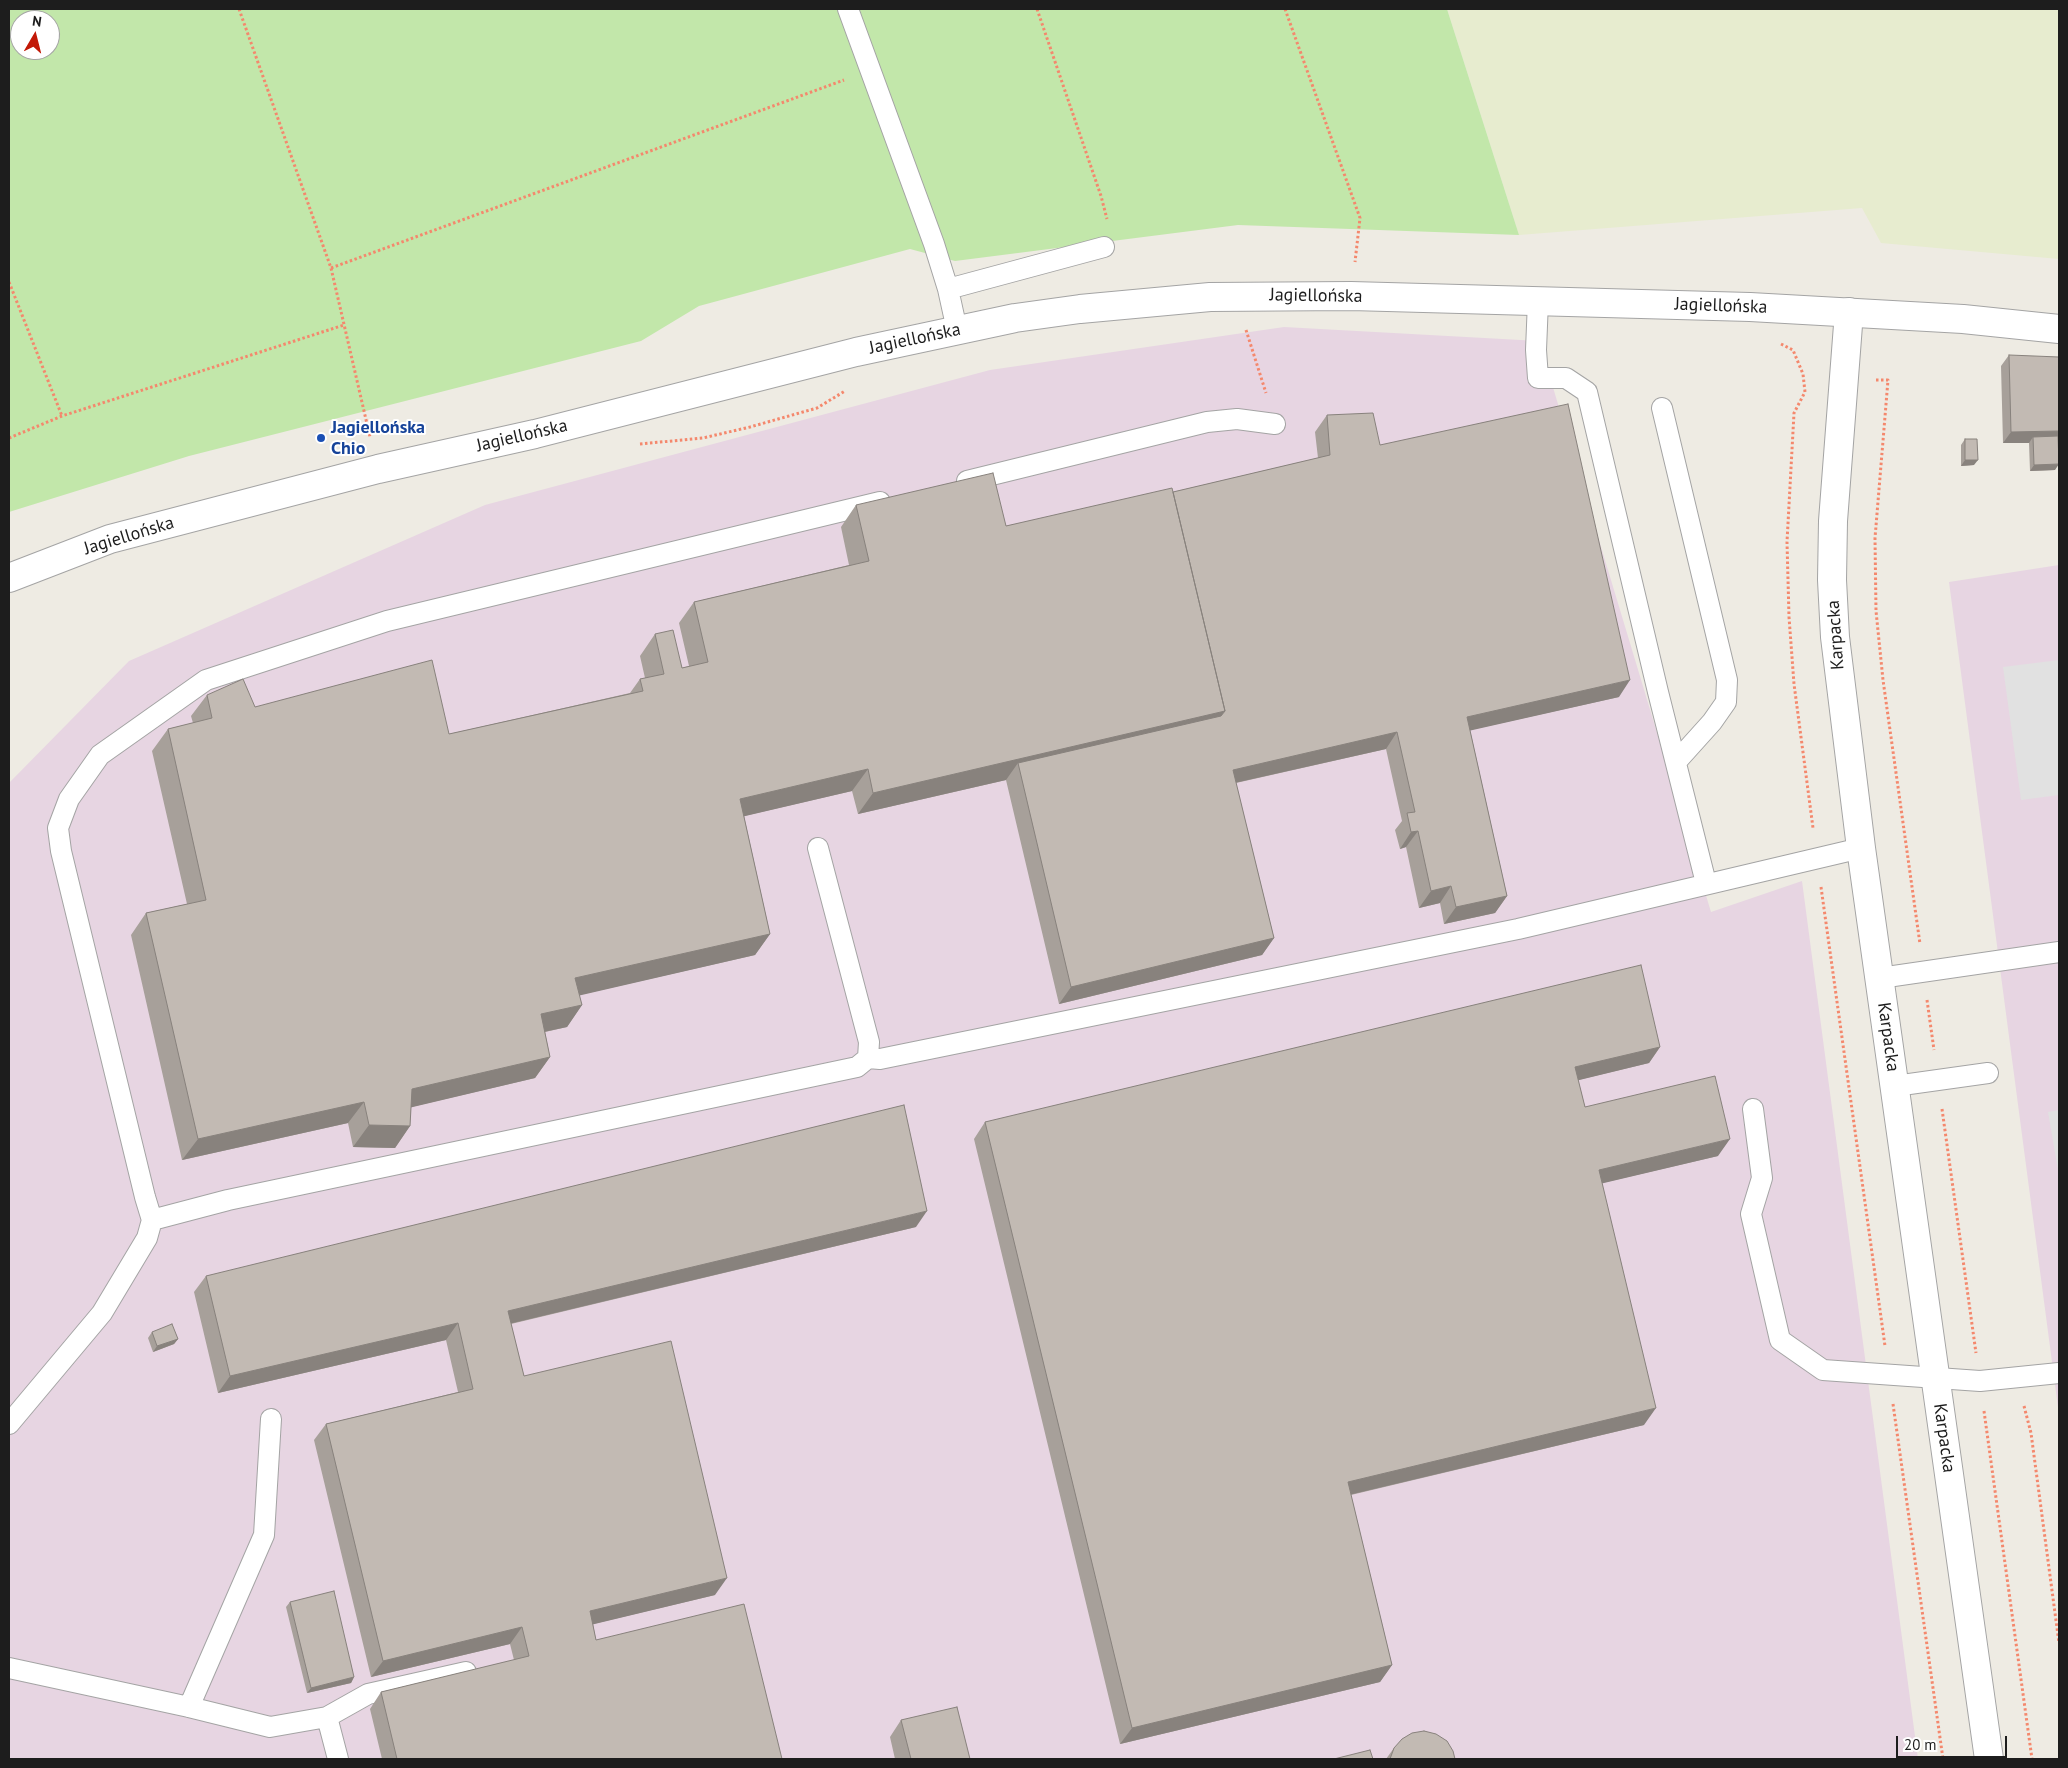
<!DOCTYPE html>
<html>
<head>
<meta charset="utf-8">
<style>
	body { margin:0 }
	#map { position:relative; width:2068px; height:1768px; overflow:hidden; background:#eeebe3; font-family:"PT Sans",sans-serif }
	canvas { display:block }
	.frame { position:absolute; inset:0; border:10px solid #1d1d1d; pointer-events:none }
	.north { position:absolute; left:10px; top:10px; width:50px; height:50px; box-sizing:border-box; background:#fff; border:1px solid #a5a5a5; border-radius:50%; rotate:8deg; font-size:14px; font-weight:700; line-height:20px; text-align:center; color:#1d1d1d }
	.north::after { content:''; display:block; margin:auto; width:18px; height:22px; background:#c21907; clip-path:polygon(50% 0,100% 100%,50% 72%,0 100%) }
	.scale { position:absolute; left:1896px; top:1736px; width:111px; height:22px; box-sizing:border-box; border:2px solid #1d1d1d; border-top:0; padding-left:6px; font-size:15px; line-height:18px; white-space:nowrap; color:#1d1d1d; -webkit-text-stroke:4px #fff; paint-order:stroke }
</style>
</head>
<body>
<div id="map">
<canvas width="2068" height="1768"></canvas>
<div class="frame"></div>
<div class="north">N</div>
<div class="scale">20 m</div>
</div>
<script>
const context = document.querySelector('canvas').getContext('2d');
context.lineJoin = 'round';
function fillPath(path, color) { context.fillStyle = color; context.fill(path, 'evenodd'); }
const poly = rows => new Path2D(rows.map(r => 'M' + r).join(''));
function trace(path, color, width, dash) { context.strokeStyle = color; context.lineWidth = width; context.lineCap = dash ? 'butt' : 'round'; context.setLineDash(dash || []); context.stroke(path); }
function write(font, color, halo, rows, align = 'center') {
  context.font = font + ' "PT Sans",sans-serif'; context.lineWidth = 4; context.setLineDash([]); context.textBaseline = 'middle'; context.strokeStyle = halo; context.fillStyle = color; for (const [text, x, y, turn = 0] of rows) {
    context.save(); context.translate(x, y); context.rotate((+turn || 0) * Math.PI / 180); context.textAlign = isNaN(turn) ? turn : align; if (halo) context.strokeText(text, 0, 0); context.fillText(text, 0, 0); context.restore();
  }
}
const industrial = poly([
	[1284,327,1539,341,1711,912,1802,881,1918,1759,9,1759,9,783,129,661,485,505,990,370],
	[2059,565,2059,1415,1949,582]
]);
const farmland = poly([
	[1447,9,2059,9,2059,259,1881,243,1862,208,1519,235]
]);
const grass = poly([
	[9,9,1447,9,1519,235,1238,225,955,261,910,249,699,306,641,341,189,456,9,512],
	[20,20,50,20,50,50,20,50]
]);
const parking = poly([
	[2059,660,2059,795,2021,800,2003,667],
	[2059,1110,2059,1176,2048,1112]
]);
const path = poly([
	[239,9,331,268,370,437],
	[1037,9,1101,196,1107,219],
	[1285,9,1360,218,1355,262],
	[331,268,844,80],
	[9,282,62,416],
	[1246,330,1266,393],
	[1781,344,1793,350,1803,374,1805,392,1794,413,1787,542,1789,617,1794,684,1813,828],
	[1876,380,1888,380,1875,538,1876,611,1883,680,1920,944],
	[9,438,62,416,344,325],
	[640,444,703,438,750,427,817,408,845,391],
	[1821,887,1885,1346],
	[1927,1000,1934,1050],
	[1942,1109,1976,1353],
	[1893,1404,1943,1759],
	[2024,1406,2031,1433,2059,1643],
	[1984,1411,2032,1759]
]);
const service = poly([
	[848,9,934,244,948,289,957,330],
	[948,289,1104,247],
	[1538,301,1536,350,1538,378,1566,378,1587,392,1658,692,1706,883],
	[1662,408,1727,680,1726,702,1712,722,1676,762],
	[967,481,1207,422,1237,419,1275,424],
	[1880,978,2059,952],
	[868,1058,880,1059,1518,929,1861,848],
	[1895,1086,1988,1073],
	[1753,1109,1762,1178,1751,1214,1780,1340,1823,1370,1980,1381,2059,1373],
	[152,1220,228,1200,857,1067,868,1058,869,1042,818,848],
	[9,1424,102,1313,147,1238,152,1220,145,1197,61,851,58,828,69,799,100,755,206,680,387,621,880,502],
	[9,1668,189,1707,270,1727,327,1717,368,1694,466,1672],
	[189,1707,264,1535,271,1419],
	[327,1717,338,1759]
]);
const minor = poly([
	[1849,312,1833,521,1832,580,1835,637,1861,848,1989,1759]
]);
const tertiary = poly([
	[9,578,110,539,378,469,535,434,856,352,1015,318,1080,309,1210,297,1351,296,1750,307,1963,319,2059,329]
]);
const wall = poly([
	[2009,355,2058,436,2055,470,2030,471,2029,443,2003,443,2001,366],
	[1327,415,1380,445,1619,697,1470,730,1507,896,1495,913,1444,924,1440,903,1419,908,1406,847,1400,849,1395,830,1402,821,1386,749,1236,783,1274,938,1262,955,1059,1004,1006,780,858,814,852,791,744,816,770,934,755,955,579,995,582,1005,567,1027,545,1032,550,1057,535,1078,411,1107,410,1126,395,1148,353,1147,348,1123,182,1160,131,935,146,913,187,904,152,751,168,729,193,723,191,716,207,695,255,707,449,734,630,693,640,679,645,678,640,656,655,634,682,668,689,666,679,623,694,602,849,565,841,527,856,505,1006,526,1173,492,1318,458,1315,432],
	[1965,439,1974,465,1961,466,1961,445],
	[1660,1047,1649,1063,1578,1080,1585,1107,1718,1156,1602,1183,1644,1425,1351,1495,1392,1665,1380,1682,1120,1744,974,1139,985,1122],
	[916,1227,511,1324,524,1376,715,1595,593,1624,596,1640,782,1759,382,1759,370,1709,381,1692,514,1660,510,1644,371,1677,314,1440,326,1424,458,1392,446,1340,218,1393,194,1292,206,1276],
	[152,1332,178,1339,174,1344,153,1352,148,1338],
	[290,1602,354,1677,351,1683,307,1693,286,1607],
	[901,1720,970,1759,895,1759,890,1737],
	[1394,1748,1455,1759,1386,1759]
]);
const shadedWall = poly([
	[2059,431,2059,435,2054,442,2033,437,2029,443,2003,443,2011,432],
	[1965,460,1978,460,1974,465,1961,466],
	[2059,464,2055,470,2030,471,2034,465],
	[1630,680,1619,697,1455,734,1467,717],
	[1225,711,1210,732,1018,763,1006,780,858,814,873,793],
	[1397,732,1386,749,1221,786,1233,770],
	[868,769,852,791,724,821,740,799],
	[1418,831,1406,847,1400,849,1411,832],
	[1451,886,1440,903,1419,908,1431,891],
	[1507,896,1495,913,1444,924,1456,907],
	[770,934,755,955,560,1000,575,978],
	[1274,938,1262,955,1059,1004,1071,987],
	[582,1005,567,1027,525,1036,541,1014],
	[1660,1047,1649,1063,1563,1084,1575,1067],
	[550,1057,535,1078,396,1111,412,1089],
	[364,1102,348,1123,182,1160,198,1139],
	[369,1125,410,1126,395,1148,353,1147],
	[1730,1139,1718,1156,1587,1187,1599,1170],
	[927,1211,916,1227,496,1327,508,1311],
	[458,1323,446,1340,218,1393,230,1376],
	[178,1339,174,1344,153,1352,157,1346],
	[1656,1408,1644,1425,1336,1498,1348,1482],
	[727,1578,715,1595,578,1628,590,1611],
	[522,1627,510,1644,371,1677,383,1661],
	[1392,1665,1380,1682,1120,1744,1132,1728],
	[354,1677,351,1683,307,1693,311,1688]
]);
const building = poly([
	[2009,355,2059,357,2059,431,2011,432,2009,355],
	[1568,404,1630,680,1467,717,1507,896,1456,907,1451,886,1431,891,1418,831,1411,832,1407,813,1415,812,1397,732,1233,770,1274,938,1071,987,1018,763,1221,716,1225,711,1173,492,1330,455,1327,415,1373,413,1380,445,1568,404],
	[2058,436,2059,464,2034,465,2033,437,2058,436],
	[1965,439,1977,439,1978,460,1965,460,1965,439],
	[993,473,1006,526,1172,488,1225,711,873,793,868,769,740,799,770,934,575,978,582,1005,541,1014,550,1057,412,1089,410,1126,369,1125,364,1102,198,1139,146,913,206,900,168,729,212,718,207,695,243,679,255,707,432,660,449,734,643,691,640,679,664,674,655,634,673,630,682,668,708,662,694,602,869,561,856,505,993,473],
	[1641,965,1660,1047,1575,1067,1585,1107,1715,1076,1730,1139,1599,1170,1656,1408,1348,1482,1392,1665,1132,1728,985,1122,1641,965],
	[904,1105,927,1211,508,1311,524,1376,671,1341,727,1578,590,1611,596,1640,744,1604,782,1759,397,1759,381,1692,529,1656,522,1627,383,1661,326,1424,473,1389,458,1323,230,1376,206,1276,904,1105],
	[172,1324,178,1339,157,1346,152,1332,172,1324],
	[334,1591,354,1677,311,1688,290,1602,334,1591],
	[957,1707,970,1759,911,1759,901,1720,957,1707],
	[1424,1731,1436,1734,1447,1741,1453,1751,1455,1759,1390,1759,1394,1748,1402,1739,1412,1733,1424,1731],
	[1370,1750,1373,1759,1334,1759,1370,1750]
]);
const markers = [
	[321,438,5,"#1a4fb4"]
];
const streetNames = [
	["Jagiellońska",1316,296,1],
	["Jagiellońska",1721,306,2],
	["Jagiellońska",915,339,-12],
	["Jagiellońska",522,436,-13],
	["Jagiellońska",129,536,-17],
	["Karpacka",1836,635,-94],
	["Karpacka",1888,1037,82],
	["Karpacka",1944,1438,82]
];
const transitNames = [
	["Jagiellońska",331,428],
	["Chio",331,449]
];
fillPath(industrial, '#e7d5e2');
fillPath(farmland, '#e7eccf');
fillPath(grass, '#c2e7aa');
fillPath(parking, '#e1e1e1');
trace(service, '#a4a4a4', 22);
trace(minor, '#a4a4a4', 30);
trace(tertiary, '#a4a4a4', 30);
trace(path, '#f4886d', 3, [2.5, 2.5]);
trace(service, '#fff', 20);
trace(minor, '#fff', 28);
trace(tertiary, '#fff', 28);
fillPath(wall, '#a7a09a');
fillPath(shadedWall, '#88827d');
fillPath(building, '#c2bab3');
trace(building, '#88827d', 1);
for (const [x, y, r, color] of markers) { const dot = new Path2D(); dot.arc(x, y, r, 0, 2 * Math.PI); context.fillStyle = color; context.fill(dot); trace(dot, '#fff', 2); }
write('18px', '#1d1d1d', '#fff', streetNames);
write('bold 18px', '#164399', '#fff', transitNames, 'left');
</script>
</body>
</html>
